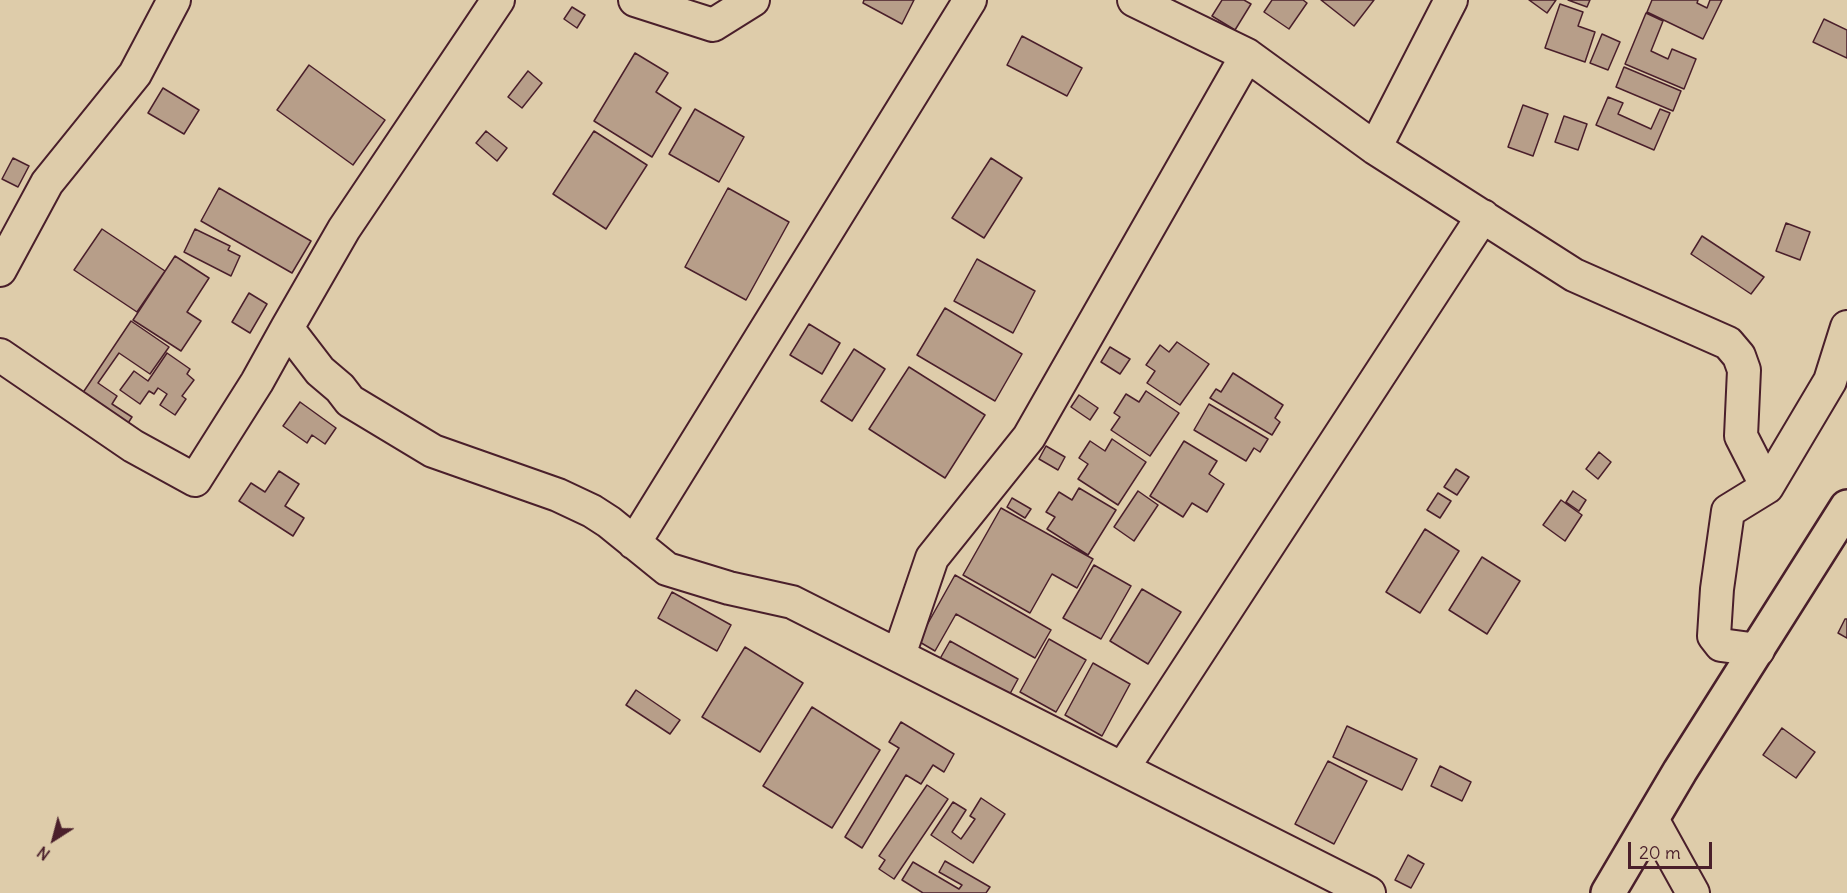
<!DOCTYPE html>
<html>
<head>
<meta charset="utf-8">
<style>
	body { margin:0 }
	#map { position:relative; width:1847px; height:893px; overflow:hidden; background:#deccaa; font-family:Delius,sans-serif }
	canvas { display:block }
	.north { position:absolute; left:24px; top:809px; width:60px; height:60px; -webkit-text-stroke:4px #deccaa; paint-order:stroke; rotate:216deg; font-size:16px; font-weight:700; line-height:24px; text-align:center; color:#4a1f2b }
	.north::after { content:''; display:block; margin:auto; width:21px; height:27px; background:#4a1f2b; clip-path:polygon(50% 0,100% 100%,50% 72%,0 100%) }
	.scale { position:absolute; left:1628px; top:842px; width:84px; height:27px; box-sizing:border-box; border:3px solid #4a1f2b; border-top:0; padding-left:8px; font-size:18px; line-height:21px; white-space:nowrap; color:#4a1f2b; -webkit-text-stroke:4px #deccaa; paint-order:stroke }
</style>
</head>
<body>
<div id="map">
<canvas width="1847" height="893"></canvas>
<div class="north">N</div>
<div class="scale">20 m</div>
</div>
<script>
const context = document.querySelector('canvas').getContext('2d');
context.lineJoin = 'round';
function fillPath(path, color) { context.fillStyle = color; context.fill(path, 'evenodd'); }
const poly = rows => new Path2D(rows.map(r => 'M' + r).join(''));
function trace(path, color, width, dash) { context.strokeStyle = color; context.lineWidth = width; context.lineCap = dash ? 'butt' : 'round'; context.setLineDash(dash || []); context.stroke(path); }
const building = poly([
	[864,0,914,0,902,24,863,3,864,0],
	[1222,0,1244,0,1251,4,1235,30,1212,16,1222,0],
	[1272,0,1303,0,1307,3,1289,29,1264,12,1272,0],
	[1321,0,1374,0,1354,26,1321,0],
	[1529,0,1556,0,1547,13,1529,0],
	[1568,0,1590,0,1587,7,1568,0],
	[1652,0,1698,0,1697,3,1707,8,1710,0,1722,0,1703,39,1647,12,1652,0],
	[1560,4,1583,12,1578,26,1595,32,1585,62,1545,48,1560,4],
	[572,7,585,15,577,28,564,19,572,7],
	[1646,13,1663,21,1651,51,1668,59,1672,49,1696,59,1684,89,1625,64,1646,13],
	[1824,19,1847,30,1847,58,1813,42,1824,19],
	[1602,34,1620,42,1608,70,1590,63,1602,34],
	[1022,36,1082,68,1067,96,1007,65,1022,36],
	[635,53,668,73,656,92,681,108,652,157,594,121,635,53],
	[309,65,385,120,353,165,277,110,309,65],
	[1624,67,1681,91,1673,111,1616,87,1624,67],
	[528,71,542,83,522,108,508,97,528,71],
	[163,88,199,110,184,134,148,113,163,88],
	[1608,97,1623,103,1618,114,1651,129,1660,109,1670,113,1654,150,1596,125,1608,97],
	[1523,105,1548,114,1533,156,1508,147,1523,105],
	[695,109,744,137,719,182,669,154,695,109],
	[1564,116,1587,124,1578,150,1555,142,1564,116],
	[486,131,507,148,497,161,476,143,486,131],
	[594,131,647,165,606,229,553,194,594,131],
	[13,158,29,166,18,187,2,179,13,158],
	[991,158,1022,178,984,238,952,218,991,158],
	[219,188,311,241,292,273,201,221,219,188],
	[728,188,789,222,746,300,685,267,728,188],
	[1786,223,1810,232,1800,260,1776,251,1786,223],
	[102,229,165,271,137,312,74,270,102,229],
	[195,229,230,246,228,250,240,256,231,276,184,252,195,229],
	[1702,236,1764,277,1751,294,1691,254,1702,236],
	[175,256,209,278,187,312,201,321,181,351,133,320,175,256],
	[977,259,1035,291,1013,333,954,301,977,259],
	[249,293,267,304,250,333,232,322,249,293],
	[945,308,1022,354,995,401,917,355,945,308],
	[131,321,169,347,150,374,119,353,98,383,117,396,112,404,132,417,121,434,76,403,131,321],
	[809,324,840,343,822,374,790,355,809,324],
	[1177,342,1209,364,1180,405,1147,383,1155,371,1146,365,1160,345,1169,352,1177,342],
	[1110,347,1130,359,1120,374,1101,362,1110,347],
	[854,349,885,369,852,421,821,401,854,349],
	[167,353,190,369,187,374,194,380,182,396,186,399,175,415,160,405,167,394,158,388,154,394,149,391,140,404,120,390,134,371,148,381,167,353],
	[909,367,985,415,945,478,869,429,909,367],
	[1233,373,1283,405,1275,418,1280,422,1272,435,1210,398,1216,389,1221,392,1233,373],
	[1146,391,1179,413,1150,456,1111,430,1120,417,1114,413,1126,394,1139,402,1146,391],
	[1079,395,1098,408,1090,420,1071,407,1079,395],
	[300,402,336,428,325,444,312,435,307,443,283,426,300,402],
	[1209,404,1268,439,1260,452,1254,448,1246,461,1194,430,1209,404],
	[1112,439,1146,462,1118,505,1078,479,1088,464,1079,458,1090,441,1105,451,1112,439],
	[1184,441,1217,461,1209,474,1224,484,1207,512,1192,503,1183,517,1150,496,1184,441],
	[1046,446,1065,457,1058,470,1039,459,1046,446],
	[1599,452,1611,462,1598,479,1586,469,1599,452],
	[1456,469,1469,477,1457,495,1444,487,1456,469],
	[279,471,299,484,285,506,304,518,293,536,239,501,251,483,265,492,279,471],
	[1079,488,1116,510,1088,555,1047,529,1055,517,1046,512,1059,492,1072,500,1079,488],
	[1138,491,1158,505,1134,541,1114,527,1138,491],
	[1573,491,1586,500,1579,511,1566,502,1573,491],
	[1438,493,1451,501,1440,518,1427,510,1438,493],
	[1012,498,1031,509,1025,518,1007,507,1012,498],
	[1561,500,1582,515,1565,541,1543,525,1561,500],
	[1001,508,1093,559,1077,588,1052,574,1030,613,963,575,1001,508],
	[1425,529,1459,551,1420,613,1386,592,1425,529],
	[1482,557,1520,581,1487,634,1449,610,1482,557],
	[1094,565,1131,586,1101,639,1063,618,1094,565],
	[955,575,1051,630,1035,658,956,614,935,651,918,641,955,575],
	[1142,589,1181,612,1148,664,1110,641,1142,589],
	[672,592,731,625,717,651,658,618,672,592],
	[1845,619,1847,619,1847,638,1838,633,1845,619],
	[1049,639,1086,660,1056,712,1020,692,1049,639],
	[950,641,1018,679,1005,703,937,664,950,641],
	[745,647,803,683,760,752,702,717,745,647],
	[1093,663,1130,684,1102,736,1065,715,1093,663],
	[636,690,680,720,670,734,626,705,636,690],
	[812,707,880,750,832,828,763,786,812,707],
	[901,722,954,754,944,772,933,765,921,784,906,775,862,848,845,837,899,748,889,742,901,722],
	[1347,726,1417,759,1402,790,1333,757,1347,726],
	[1782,728,1815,752,1796,778,1763,755,1782,728],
	[1328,761,1367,781,1334,844,1295,824,1328,761],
	[1440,766,1471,782,1462,801,1431,786,1440,766],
	[927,785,948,799,894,879,879,869,885,860,879,856,927,785],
	[981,798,1005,814,973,863,931,835,953,802,966,810,952,832,961,839,975,819,970,816,981,798],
	[1408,855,1424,864,1411,888,1395,880,1408,855],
	[945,861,990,887,986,893,923,893,902,880,913,862,959,889,962,885,939,872,945,861]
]);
const minor = poly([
	[498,0,344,229,287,328,320,371,340,388,350,401,433,451,558,495,592,511,609,522,667,569,729,588,792,602,1369,893],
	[635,0,713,25,753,0],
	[1134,0,1247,55,1375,148,1574,275,1728,343,1739,356,1744,370,1741,436,1767,487,1728,511,1717,589,1714,636,1721,645,1758,650],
	[1375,148,1451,0],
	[0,270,47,183,135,74,174,0],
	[0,355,133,446,195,480,257,382,287,328],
	[1767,487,1830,381,1847,327],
	[634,543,970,0],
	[899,655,932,558,1029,437,1247,55],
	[1123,768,1483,216],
	[1652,819,1693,893]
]);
const trunk = poly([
	[1608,893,1680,771,1847,507]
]);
fillPath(building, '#b79e89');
trace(building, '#4a1f2b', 1.5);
trace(minor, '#4a1f2b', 36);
trace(trunk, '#4a1f2b', 38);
trace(minor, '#deccaa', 32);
trace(trunk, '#deccaa', 33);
</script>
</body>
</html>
